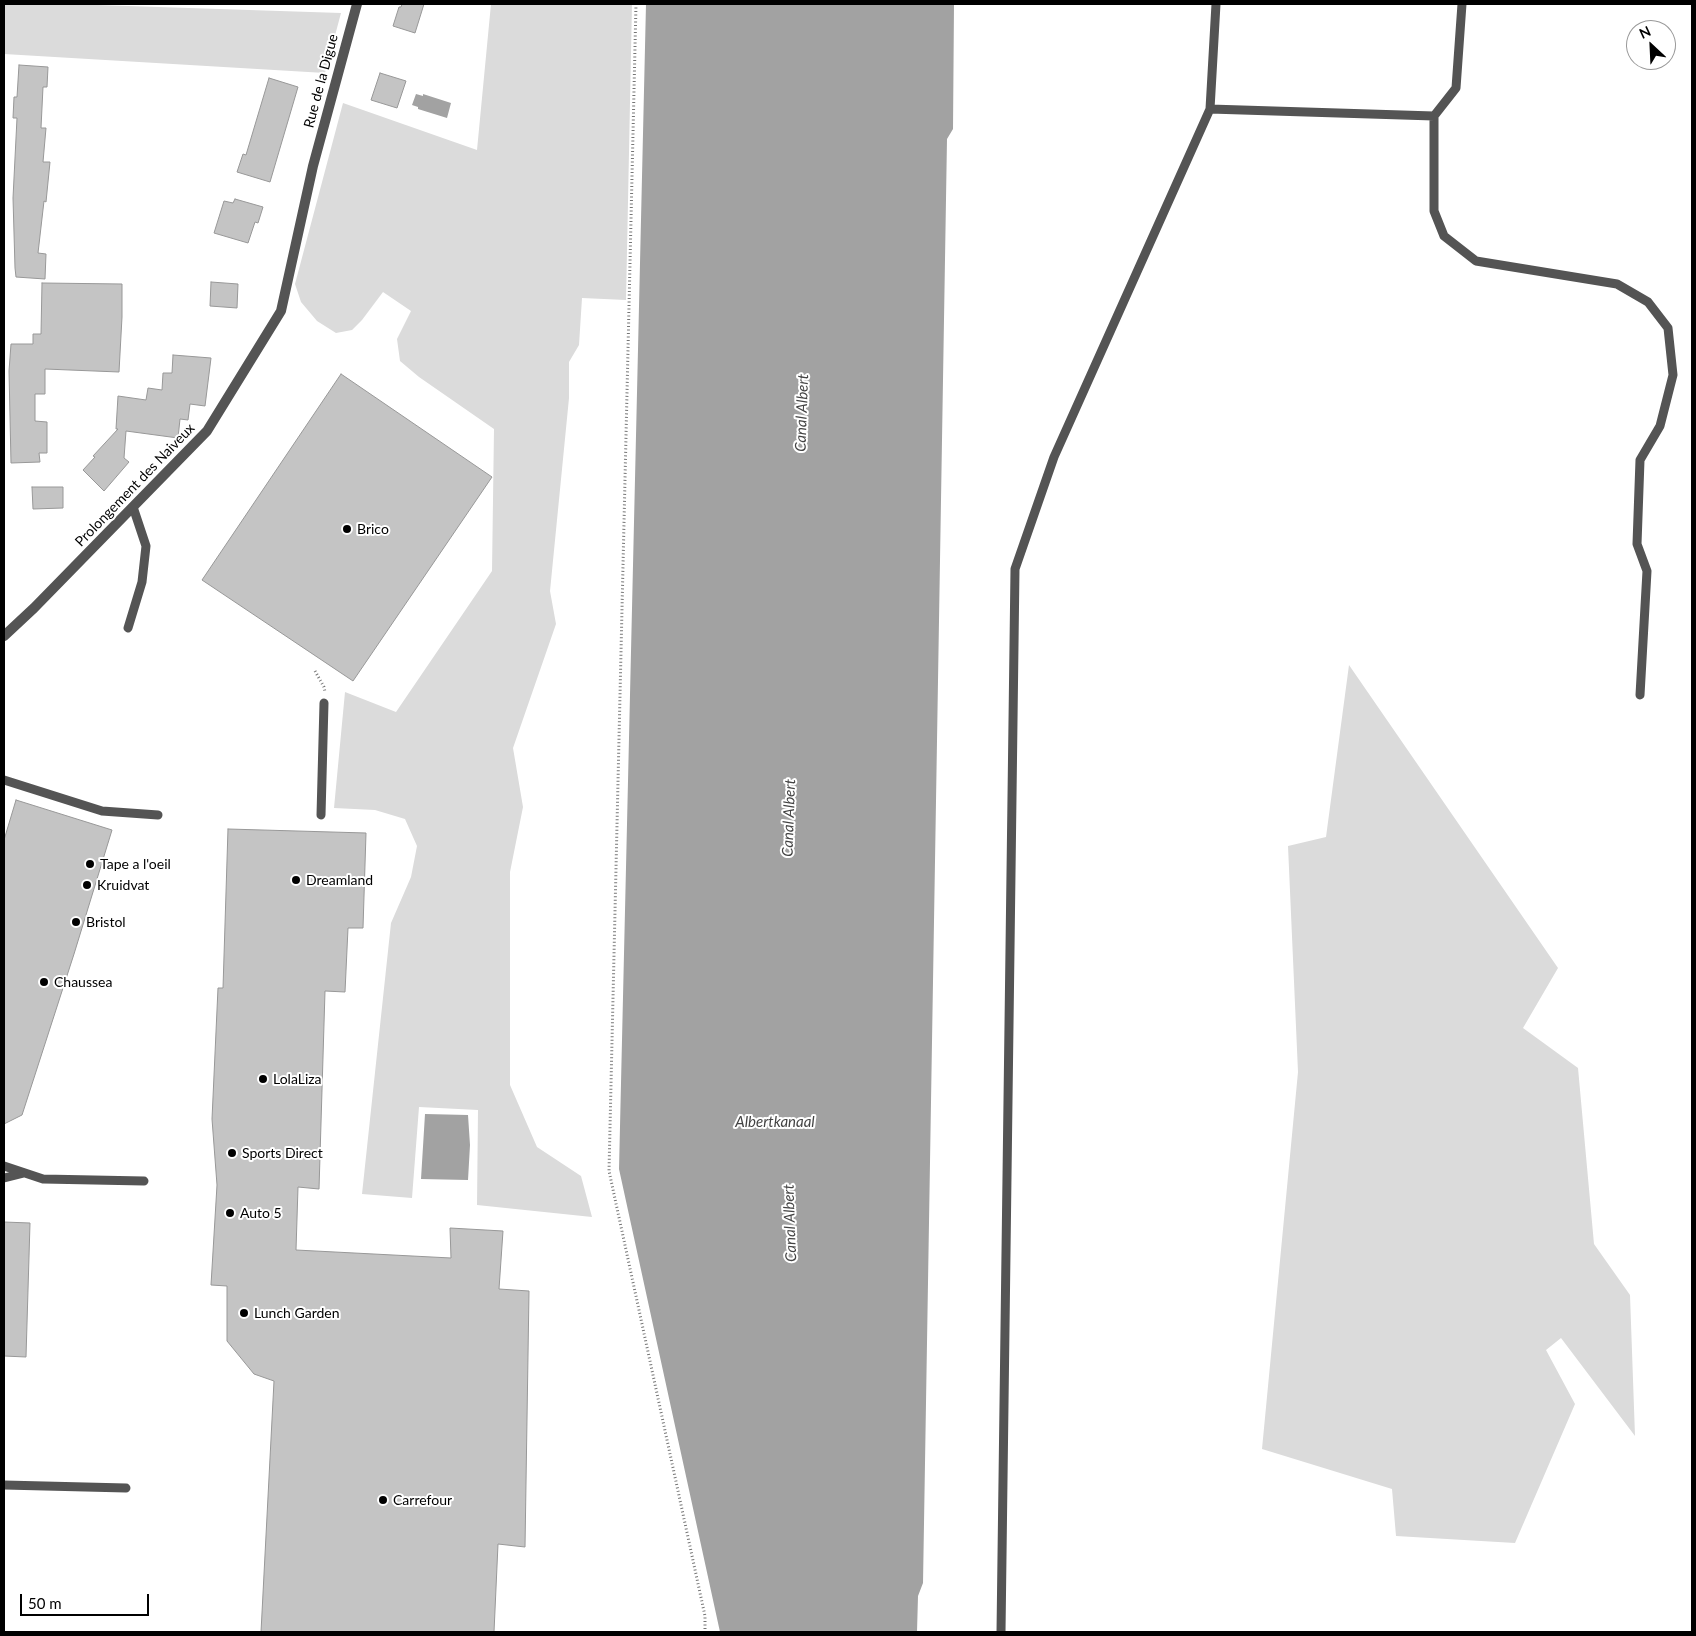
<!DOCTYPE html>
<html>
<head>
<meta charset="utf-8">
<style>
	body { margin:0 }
	#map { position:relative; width:1696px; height:1636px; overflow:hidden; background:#fff; font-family:Lato,sans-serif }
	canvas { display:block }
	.frame { position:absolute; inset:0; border:5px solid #000; pointer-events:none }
	.north { position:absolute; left:1626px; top:20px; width:50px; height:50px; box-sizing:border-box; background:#fff; border:1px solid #999; border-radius:50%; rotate:335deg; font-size:14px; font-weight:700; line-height:20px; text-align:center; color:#000 }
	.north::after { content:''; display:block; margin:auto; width:18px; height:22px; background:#000; clip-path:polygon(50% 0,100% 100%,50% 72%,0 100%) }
	.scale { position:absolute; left:20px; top:1594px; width:129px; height:22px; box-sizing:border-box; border:2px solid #000; border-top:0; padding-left:6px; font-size:15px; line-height:18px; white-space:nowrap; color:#000; -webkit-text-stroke:4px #fff; paint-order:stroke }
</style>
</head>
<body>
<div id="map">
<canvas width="1696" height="1636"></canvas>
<div class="frame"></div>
<div class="north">N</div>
<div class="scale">50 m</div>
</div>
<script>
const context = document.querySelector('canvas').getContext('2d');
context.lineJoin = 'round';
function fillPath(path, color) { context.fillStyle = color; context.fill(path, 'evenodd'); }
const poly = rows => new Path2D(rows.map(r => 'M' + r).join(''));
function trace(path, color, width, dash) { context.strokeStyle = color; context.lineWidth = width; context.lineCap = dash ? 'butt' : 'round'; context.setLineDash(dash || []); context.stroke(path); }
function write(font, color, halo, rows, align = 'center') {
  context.font = font + ' Lato,sans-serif'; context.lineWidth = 4; context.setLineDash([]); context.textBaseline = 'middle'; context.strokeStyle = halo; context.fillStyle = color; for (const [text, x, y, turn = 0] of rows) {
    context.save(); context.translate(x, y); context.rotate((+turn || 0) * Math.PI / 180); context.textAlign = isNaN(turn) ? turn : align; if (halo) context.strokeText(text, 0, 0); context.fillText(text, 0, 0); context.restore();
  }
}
const green = poly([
	[5,4,67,4,341,13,325,73,4,54],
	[491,4,632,4,626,300,582,298,579,345,569,362,569,398,550,591,556,624,513,748,523,807,510,872,510,1085,537,1147,581,1176,592,1217,477,1205,478,1110,419,1107,412,1198,362,1194,391,923,411,877,417,846,405,819,375,810,334,808,345,692,396,712,492,571,494,429,419,377,400,361,397,339,411,311,383,292,362,320,352,330,336,333,317,321,301,302,295,284,343,103,477,150],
	[1349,665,1558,968,1523,1028,1578,1068,1594,1244,1630,1295,1635,1436,1561,1338,1546,1350,1575,1404,1515,1543,1396,1536,1392,1489,1262,1449,1298,1072,1288,846,1326,837]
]);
const water = poly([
	[646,4,954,4,953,129,947,139,923,1583,918,1596,917,1632,720,1632,619,1169],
	[416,94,423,96,423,94,451,103,447,118,418,109,418,107,412,105],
	[425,1114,468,1115,470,1145,468,1180,421,1179]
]);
const building = poly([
	[402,4,424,4,415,33,393,26,399,7,401,7,402,4],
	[19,65,48,67,47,87,43,87,41,128,46,128,43,162,50,162,46,202,44,201,38,253,46,254,45,279,16,277,15,268,13,198,17,118,13,118,14,97,17,97,19,65],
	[380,73,406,81,397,108,371,100,380,73],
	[269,78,298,87,270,182,237,172,243,154,246,155,269,78],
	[235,199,263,207,258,223,255,222,248,243,214,233,224,201,233,203,235,199],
	[211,282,238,284,237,308,210,306,211,282],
	[42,283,122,284,122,317,119,372,45,369,45,394,35,394,35,421,47,422,47,453,39,453,40,462,11,463,9,371,11,344,33,344,33,334,41,334,42,283],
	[173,355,211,358,205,406,190,404,188,420,180,419,178,438,126,431,124,458,129,462,104,491,83,470,95,457,93,456,118,429,116,429,118,396,146,400,148,388,162,390,163,373,172,373,173,355],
	[341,374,492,477,353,681,202,580,341,374],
	[32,487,63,487,63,508,33,509,32,487],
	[16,800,112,830,74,954,22,1115,4,1124,4,840,16,800],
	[228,829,366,833,363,928,348,928,345,992,325,991,319,1189,298,1187,296,1250,451,1258,450,1228,503,1231,499,1289,529,1291,525,1547,498,1544,494,1632,261,1632,274,1381,254,1374,227,1341,227,1286,211,1285,217,1185,212,1119,218,988,223,988,228,829],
	[4,1222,30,1223,26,1357,4,1356,4,1222]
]);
const path = poly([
	[636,4,609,1171,705,1616,705,1632],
	[315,671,324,687,325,692]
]);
const lane = poly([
	[1210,109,1434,116,1434,211,1444,236,1476,261,1617,284,1648,302,1668,328,1673,375,1660,426,1640,460,1637,544,1647,571,1640,695],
	[1434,116,1456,88,1462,4],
	[128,628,142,582,146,546,133,507],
	[4,780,102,811,158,815],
	[321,815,324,703],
	[4,1166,43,1179,144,1181],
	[4,1178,24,1173],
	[4,1485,126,1488],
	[1001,1632,1015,569,1054,457,1210,109,1216,4]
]);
const street = poly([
	[4,636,34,608,207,431,281,311,313,166,357,4]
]);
const markers = [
	[347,529,5,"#000"],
	[90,864,5,"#000"],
	[296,880,5,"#000"],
	[87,885,5,"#000"],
	[76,922,5,"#000"],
	[44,982,5,"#000"],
	[263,1079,5,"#000"],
	[232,1153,5,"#000"],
	[230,1213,5,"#000"],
	[244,1313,5,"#000"],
	[383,1500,5,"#000"]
];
const streetNames = [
	["Rue de la Digue",321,81,-75],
	["Prolongement des Naiveux",135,485,-46]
];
const poiNames = [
	["Brico",357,529],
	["Tape a l'oeil",100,864],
	["Dreamland",306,880],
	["Kruidvat",97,885],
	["Bristol",86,922],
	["Chaussea",54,982],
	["LolaLiza",273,1079],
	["Sports Direct",242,1153],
	["Auto 5",240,1213],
	["Lunch Garden",254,1313],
	["Carrefour",393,1500]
];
const waterNames = [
	["Canal Albert",802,413,-88],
	["Canal Albert",789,818,-88],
	["Albertkanaal",775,1122],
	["Canal Albert",790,1223,-92]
];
fillPath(green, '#dbdbdb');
fillPath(water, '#a2a2a2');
fillPath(building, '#c4c4c4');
trace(building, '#989898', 1);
trace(path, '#767676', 3, [1, 2.5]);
trace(lane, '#545454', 9);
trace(street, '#545454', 10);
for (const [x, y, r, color] of markers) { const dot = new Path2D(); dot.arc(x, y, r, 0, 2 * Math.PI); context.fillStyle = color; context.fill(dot); trace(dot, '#fff', 2); }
write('14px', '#000', '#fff', streetNames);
write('14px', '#000', '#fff', poiNames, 'left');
write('italic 15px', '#434343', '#fff', waterNames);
</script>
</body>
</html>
